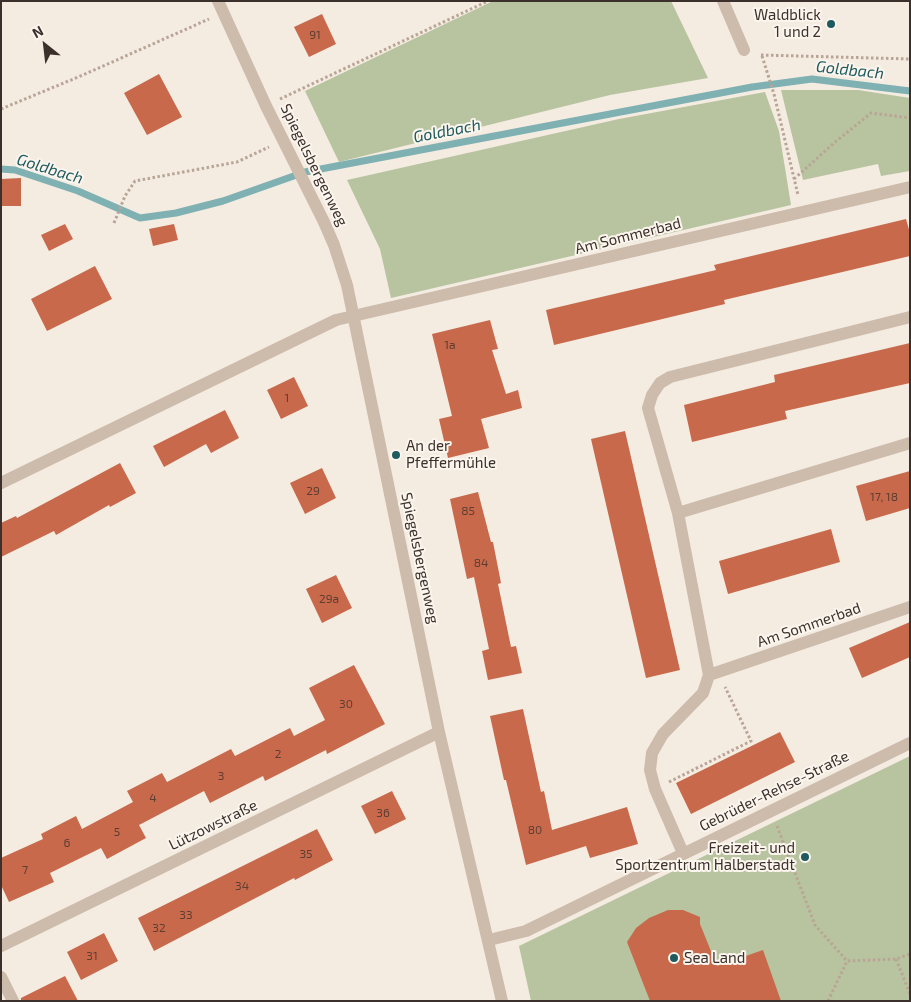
<!DOCTYPE html>
<html>
<head>
<meta charset="utf-8">
<style>
	body { margin:0 }
	#map { position:relative; width:911px; height:1002px; overflow:hidden; background:#f4ebe1; font-family:"Exo 2",sans-serif }
	canvas { display:block }
	.frame { position:absolute; inset:0; border:2px solid #3b302b; pointer-events:none }
	.north { position:absolute; left:20px; top:20px; width:50px; height:50px; -webkit-text-stroke:4px #fbf5ee; paint-order:stroke; rotate:331deg; font-size:14px; font-weight:700; line-height:20px; text-align:center; color:#3b302b }
	.north::after { content:''; display:block; margin:auto; width:18px; height:22px; background:#3b302b; clip-path:polygon(50% 0,100% 100%,50% 72%,0 100%) }
</style>
</head>
<body>
<div id="map">
<canvas width="911" height="1002"></canvas>
<div class="frame"></div>
<div class="north">N</div>
</div>
<script>
const context = document.querySelector('canvas').getContext('2d');
context.lineJoin = 'round';
function fillPath(path, color) { context.fillStyle = color; context.fill(path, 'evenodd'); }
const poly = rows => new Path2D(rows.map(r => 'M' + r).join(''));
function trace(path, color, width, dash) { context.strokeStyle = color; context.lineWidth = width; context.lineCap = dash ? 'butt' : 'round'; context.setLineDash(dash || []); context.stroke(path); }
function write(font, color, halo, rows, align = 'center') {
  context.font = font + ' "Exo 2",sans-serif'; context.lineWidth = 4; context.setLineDash([]); context.textBaseline = 'middle'; context.strokeStyle = halo; context.fillStyle = color; for (const [text, x, y, turn = 0] of rows) {
    context.save(); context.translate(x, y); context.rotate((+turn || 0) * Math.PI / 180); context.textAlign = isNaN(turn) ? turn : align; if (halo) context.strokeText(text, 0, 0); context.fillText(text, 0, 0); context.restore();
  }
}
const green = poly([
	[493,1,671,1,708,78,610,95,339,162,305,91],
	[781,90,858,90,910,98,910,171,881,176,878,164,803,180],
	[765,92,779,131,791,205,391,298,380,249,347,180,619,119],
	[910,756,910,1001,531,1001,519,946]
]);
const stream = poly([
	[1,169,15,170,78,191,140,218,176,213,223,201,305,172,752,87,812,79,910,91]
]);
const building = poly([
	[322,14,336,44,309,57,294,27],
	[159,74,182,117,147,135,124,93],
	[21,178,21,206,1,206,1,179],
	[906,219,910,233,910,256,724,300,725,304,554,345,546,310,716,270,714,265],
	[65,224,73,239,49,251,41,235],
	[174,224,178,240,153,246,149,229],
	[95,266,112,299,47,331,31,299],
	[490,320,498,349,492,350,506,394,518,390,522,408,481,419,489,448,448,458,439,419,452,416,432,334],
	[910,343,910,383,785,411,787,419,692,442,684,405,775,382,774,375],
	[294,377,308,406,281,419,267,390],
	[225,410,239,438,211,453,206,444,164,467,153,446],
	[625,431,680,670,646,678,591,439],
	[120,463,136,493,110,507,109,505,56,535,54,531,1,557,1,523,16,516,17,518],
	[322,468,336,498,305,514,290,483],
	[910,471,910,508,866,521,856,486],
	[478,492,491,542,493,542,501,583,498,584,511,647,516,646,522,673,488,680,482,651,489,649,474,577,467,579,450,499],
	[831,529,840,562,728,594,719,561],
	[336,575,352,608,322,623,306,589],
	[910,622,910,657,862,678,849,648],
	[354,665,385,724,327,754,326,750,265,781,263,776,210,803,204,791,139,825,146,838,107,859,101,848,50,873,54,882,9,902,1,885,1,858,43,839,41,834,76,816,82,829,133,802,127,791,162,773,167,782,231,749,235,756,290,728,294,736,325,720,309,688],
	[523,709,541,792,544,791,552,830,627,807,638,844,590,858,586,846,526,865,506,780,504,780,490,716],
	[780,732,795,762,691,814,676,783],
	[392,791,406,819,375,834,361,806],
	[317,829,333,860,295,880,294,878,154,951,138,918],
	[668,910,683,910,700,917,700,924,717,966,763,950,781,1001,650,1001,627,942,636,928,649,918],
	[104,933,118,961,81,980,67,952],
	[65,976,78,1001,21,1001,21,998]
]);
const path = poly([
	[761,55,910,59],
	[762,56,774,94,798,195],
	[280,99,488,1],
	[1,109,83,75,209,19],
	[794,179,834,143,871,113,910,118],
	[114,223,125,196,135,181,237,162,269,147],
	[669,782,751,741,725,687],
	[777,826,815,925,847,961,896,959,910,954],
	[896,959,910,994],
	[828,1001,847,961]
]);
const minor = poly([
	[218,1,266,106,324,222,334,245,347,285,439,732,502,1001],
	[723,1,744,50],
	[1,483,336,320,910,187],
	[678,513,910,443],
	[709,675,910,607],
	[683,853,655,789,650,770,652,753,663,734,703,693,709,675,678,513,648,408,652,395,660,383,670,377,910,317],
	[489,940,526,931,910,743],
	[1,946,439,732],
	[1,977,13,1001]
]);
const markers = [
	[831,24,5,"#1f5a5e"],
	[396,455,5,"#1f5a5e"],
	[805,857,5,"#1f5a5e"],
	[674,958,5,"#1f5a5e"]
];
const numberNames = [
	["91",315,35],
	["1a",450,345],
	["1",287,398],
	["29",313,491],
	["17, 18",884,497],
	["85",468,511],
	["84",481,563],
	["29a",329,599],
	["30",346,704],
	["2",278,754],
	["3",221,776],
	["4",153,798],
	["36",383,813],
	["80",535,830],
	["5",117,832],
	["6",67,843],
	["35",306,854],
	["7",25,870],
	["34",242,886],
	["33",186,915],
	["32",159,928],
	["31",92,956]
];
const poiNames = [
	["Waldblick",821,15],
	["1 und 2",821,32],
	["An der",406,446,"left"],
	["Pfeffermühle",406,463,"left"],
	["Freizeit- und",795,848],
	["Sportzentrum Halberstadt",795,865],
	["Sea Land",684,958,"left"]
];
const streetNames = [
	["Spiegelsbergenweg",314,165,64],
	["Am Sommerbad",628,236,-14],
	["Spiegelsbergenweg",420,558,78],
	["Am Sommerbad",809,625,-19],
	["Gebrüder-Rehse-Straße",774,791,-26],
	["Lützowstraße",213,825,-26]
];
const waterNames = [
	["Goldbach",850,70,6],
	["Goldbach",447,131,-11],
	["Goldbach",50,169,17]
];
fillPath(green, '#b8c4a0');
trace(stream, '#7fb0b2', 7);
fillPath(building, '#c8694b');
trace(path, '#b9a596', 3, [2.5, 2.5]);
trace(minor, '#cdbbac', 12);
for (const [x, y, r, color] of markers) { const dot = new Path2D(); dot.arc(x, y, r, 0, 2 * Math.PI); context.fillStyle = color; context.fill(dot); trace(dot, '#fbf5ee', 2); }
write('12px', '#5e3e33', null, numberNames);
write('15px', '#3b302b', '#fbf5ee', poiNames, 'right');
write('15px', '#3b302b', '#fbf5ee', streetNames);
write('italic 16px', '#1f5a5e', '#fbf5ee', waterNames);
</script>
</body>
</html>
